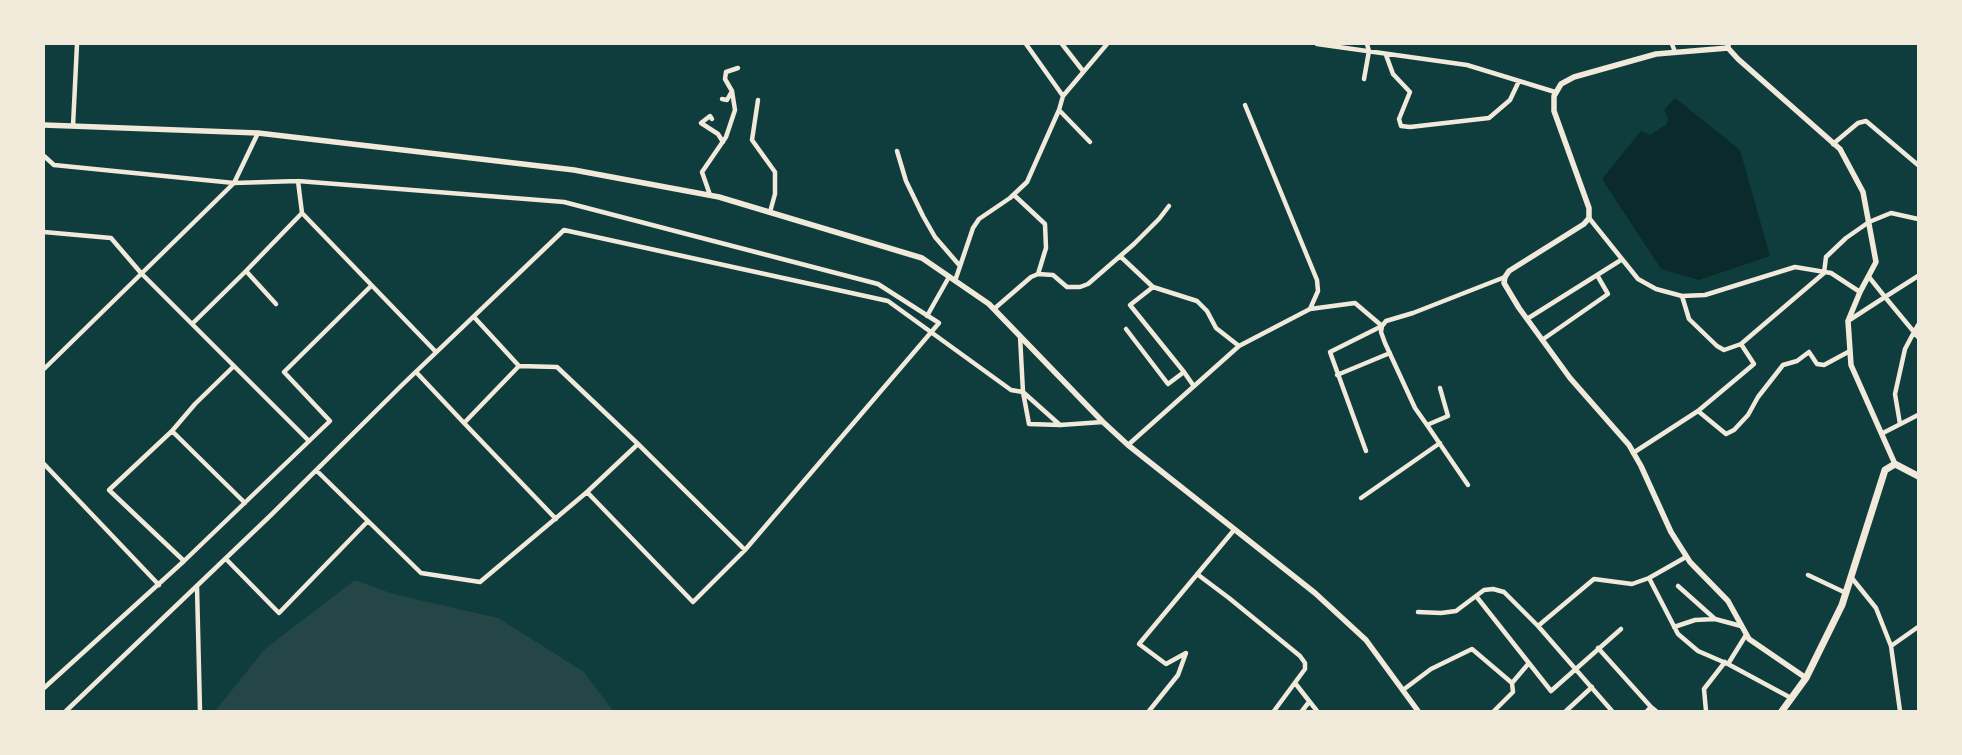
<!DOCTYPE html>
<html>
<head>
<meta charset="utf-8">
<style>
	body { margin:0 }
	#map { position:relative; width:1962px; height:755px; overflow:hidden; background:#0f3d3e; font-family:Lato,sans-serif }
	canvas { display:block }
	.frame { position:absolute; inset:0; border:45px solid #f1e9da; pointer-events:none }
</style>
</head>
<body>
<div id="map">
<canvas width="1962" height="755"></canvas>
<div class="frame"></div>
</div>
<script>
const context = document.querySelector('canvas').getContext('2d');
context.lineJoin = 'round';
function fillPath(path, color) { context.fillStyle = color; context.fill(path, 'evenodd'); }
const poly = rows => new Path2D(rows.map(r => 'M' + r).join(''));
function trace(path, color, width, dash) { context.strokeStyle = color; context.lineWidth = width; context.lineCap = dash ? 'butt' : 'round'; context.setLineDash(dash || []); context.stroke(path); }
const green = poly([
	[355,580,393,594,498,618,584,672,613,711,215,711,265,649]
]);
const water = poly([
	[1675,98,1740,150,1770,256,1699,280,1661,269,1602,179,1641,131,1650,135,1667,124,1668,117,1664,110]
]);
const minor = poly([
	[1026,44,1063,96],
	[1062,44,1083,71],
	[1317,44,1467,65,1555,92],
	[1672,44,1675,52],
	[1386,55,1393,74,1410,92,1399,119,1401,126,1410,127,1489,118,1510,100,1519,81],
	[1364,79,1369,51,1367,44],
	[722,99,727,100,732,91],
	[758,100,752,140,775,172,775,194,770,212],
	[1245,105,1317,280,1318,291,1310,309],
	[712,119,710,116,701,123,718,134,723,142],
	[73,126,77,44],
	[1090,142,1059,110,1063,96,1107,44],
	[1833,144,1858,123,1866,121,1918,165],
	[897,151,906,181,923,216,935,237,960,266],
	[44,156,54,165,234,183,298,181,564,202,878,284,939,323,745,550,693,602,587,492,638,444],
	[298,181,302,213,436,352],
	[710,195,702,172,726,137,735,110,732,91,725,79,726,72,738,68],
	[1014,195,1045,224,1046,248,1038,274],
	[1589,218,1638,279,1656,289,1682,296,1705,295,1795,267,1831,273,1860,292],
	[44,232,111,238,141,273,309,441],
	[1120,256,1153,287,1197,301,1207,311,1216,328,1239,346,1310,309,1355,303,1382,326,1381,332,1385,343,1415,408,1427,425,1448,416,1440,388],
	[1869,277,1885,297,1918,276],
	[955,281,973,228,979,219,1010,198,1027,182,1059,110],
	[1682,296,1689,319,1717,346,1724,350,1741,344],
	[276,304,246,271,302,213],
	[994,309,1031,277,1038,274,1053,275,1067,287,1080,287,1088,284,1134,244,1159,219,1169,206],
	[927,316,949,277],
	[474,317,519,366,557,367,638,444,745,550],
	[1527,319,1621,260],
	[1848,321,1885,297,1914,332,1905,349,1895,394,1900,424],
	[192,324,246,271],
	[1918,325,1914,332,1918,337],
	[1126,329,1168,384,1184,372,1130,305,1153,287],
	[1020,336,1023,392,1029,424,1060,425,1103,422],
	[1542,340,1608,294,1597,275],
	[519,366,464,423,556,519],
	[44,369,234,183,258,133],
	[416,372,464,423],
	[1184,372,1193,385],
	[1337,375,1390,353],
	[1698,411,1726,434,1734,430,1748,415,1758,397,1783,365,1797,361,1809,352,1817,364,1824,365,1850,351],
	[1427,425,1468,485],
	[172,431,245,503],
	[1883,433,1918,415],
	[1128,445,1239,346],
	[1366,451,1330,352,1382,326,1386,321,1413,313,1505,277],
	[1633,453,1698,411,1754,364,1741,344,1824,273,1826,257,1846,238,1869,222,1891,213,1918,219],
	[44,464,159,585],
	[317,471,368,521],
	[1361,498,1440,443],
	[226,559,279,613,368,521,421,573,480,582,587,492],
	[184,561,109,490,172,431,195,404,234,366],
	[1197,574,1229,598,1300,656,1305,663,1305,669,1274,711],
	[1808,575,1846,593],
	[1851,577,1876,608,1891,646],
	[1649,578,1678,634,1698,651,1728,664],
	[1678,586,1715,619,1741,626],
	[197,587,200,711],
	[1476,596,1551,691,1621,629],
	[1418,612,1441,613,1456,611,1484,590,1493,589,1504,592,1538,626,1612,711],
	[1538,626,1594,579,1632,584,1649,578,1686,557],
	[1674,627,1695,620,1715,619],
	[1746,635,1728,664,1791,698],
	[1598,648,1651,707],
	[1295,683,1317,711],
	[44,688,184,561,330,421,284,372,371,286],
	[1403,690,1431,669,1472,649,1512,683,1529,663],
	[66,711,271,515,401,386,564,230,888,301,1011,390,1023,392,1060,425],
	[1149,711,1178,675,1186,653,1166,664,1139,644,1234,530],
	[1302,711,1309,702],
	[1494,711,1513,692,1512,683],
	[1566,711,1592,687],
	[1647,711,1651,707,1656,711],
	[1706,711,1704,689,1725,662],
	[1900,711,1891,646,1918,627]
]);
const tertiary = poly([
	[1728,44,1728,48,1738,59,1840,149,1863,192,1876,262,1860,292,1848,321,1851,365,1895,464],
	[1728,48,1656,54,1574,77,1561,84,1554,96,1554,111,1589,208,1589,218,1584,224,1509,271,1505,277,1504,283,1519,308,1570,378,1629,445,1641,466,1671,532,1690,562,1728,601,1749,639,1806,678],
	[44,125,258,133,574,170,719,197,922,258,989,304,1103,422,1128,445,1315,593,1366,640,1418,711]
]);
const primary = poly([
	[1782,711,1806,678,1842,605,1885,470,1895,464,1918,476]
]);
fillPath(green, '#244646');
fillPath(water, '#0a2a2b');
trace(minor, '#f1e9da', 4.5);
trace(tertiary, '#f1e9da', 5.5);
trace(primary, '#f1e9da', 7);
</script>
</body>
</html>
